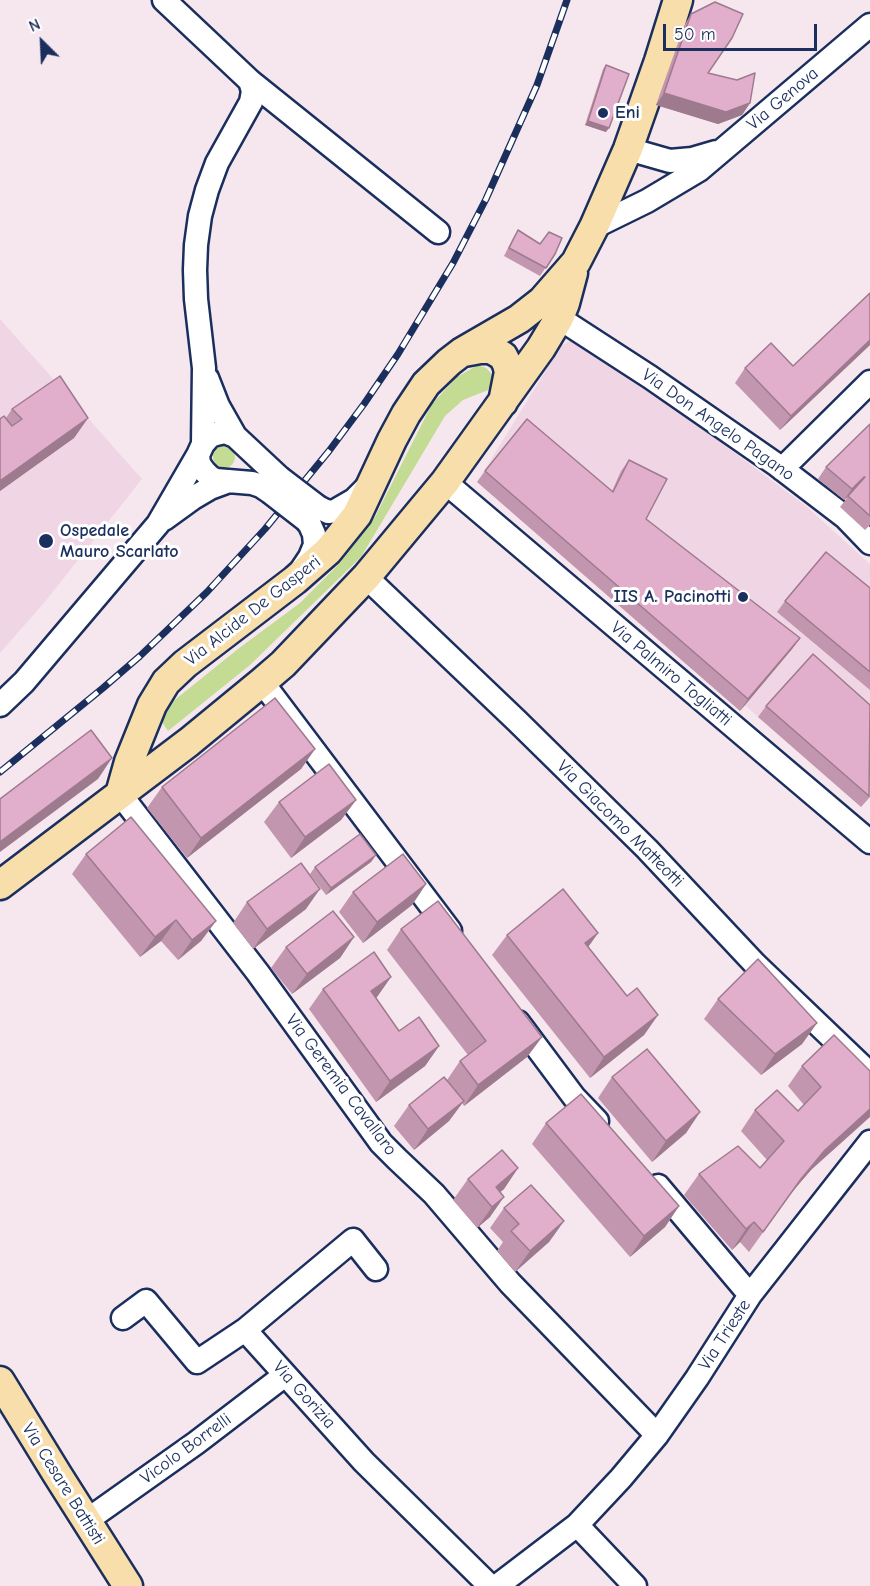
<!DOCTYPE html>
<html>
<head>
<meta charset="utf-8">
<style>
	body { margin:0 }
	#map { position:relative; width:870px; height:1586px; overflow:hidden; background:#f6e7ef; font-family:"Comic Neue",sans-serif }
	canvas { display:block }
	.north { position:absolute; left:12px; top:12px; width:60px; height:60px; -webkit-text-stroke:4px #fff; paint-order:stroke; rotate:336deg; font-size:16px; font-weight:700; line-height:24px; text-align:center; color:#1b2f5e }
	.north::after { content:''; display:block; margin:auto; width:21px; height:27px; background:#1b2f5e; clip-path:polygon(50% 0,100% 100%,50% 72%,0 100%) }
	.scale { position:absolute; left:663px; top:24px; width:154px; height:27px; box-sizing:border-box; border:3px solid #1b2f5e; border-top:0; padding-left:8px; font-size:18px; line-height:21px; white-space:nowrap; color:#1b2f5e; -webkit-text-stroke:4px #fff; paint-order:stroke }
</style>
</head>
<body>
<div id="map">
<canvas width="870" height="1586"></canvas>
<div class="north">N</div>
<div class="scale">50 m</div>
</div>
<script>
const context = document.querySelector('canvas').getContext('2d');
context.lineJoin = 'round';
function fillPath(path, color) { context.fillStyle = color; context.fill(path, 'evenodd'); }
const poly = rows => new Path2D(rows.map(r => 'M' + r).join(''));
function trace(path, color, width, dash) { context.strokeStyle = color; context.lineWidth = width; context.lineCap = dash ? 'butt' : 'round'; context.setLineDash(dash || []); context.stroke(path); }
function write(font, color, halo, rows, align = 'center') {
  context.font = font + ' "Comic Neue",sans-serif'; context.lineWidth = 6; context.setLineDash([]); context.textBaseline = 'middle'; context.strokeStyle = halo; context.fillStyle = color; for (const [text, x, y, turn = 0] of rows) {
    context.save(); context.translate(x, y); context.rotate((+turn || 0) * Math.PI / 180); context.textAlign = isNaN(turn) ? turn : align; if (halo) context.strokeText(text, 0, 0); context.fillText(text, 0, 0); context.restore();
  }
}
const built = poly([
	[0,319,142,479,44,603,0,653],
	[571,340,712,436,806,506,870,564,870,797,861,807,659,630,529,527,477,482,561,346]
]);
const green = poly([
	[478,365,486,368,494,376,488,390,463,400,445,416,361,557,250,665,168,731,160,719,171,703,238,649,300,603,337,566,375,517,432,404,457,377],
	'213 457a11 11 0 1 1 22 0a11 11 0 1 1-22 0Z'
]);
const minor = poly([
	[164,0,250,81,438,232],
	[628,149,670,161,692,159,716,152],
	[594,227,647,201,699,170,870,25],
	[559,318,650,377,777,465,845,517,870,543],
	[207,378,218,406,235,436],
	[203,444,204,368,196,299,195,270,196,245,200,216,207,190,217,163,251,102,253,91,250,81],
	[782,469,870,382],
	[445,482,870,842],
	[270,492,261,486,252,483,216,480,210,477,204,471,199,464,198,455,203,444,210,436,216,434,225,432,235,436,280,478],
	[318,507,328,512,335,511,354,500,367,487],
	[164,519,193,498,210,488,229,481],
	[302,569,310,557,315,545,314,534,310,525,306,520],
	[366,577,517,721,647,849,755,964,870,1074],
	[262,682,450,931],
	[0,705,24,682,158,524,198,455],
	[120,794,258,973,381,1143,397,1159,434,1194,510,1283,657,1435],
	[518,1022,574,1097,597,1121],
	[658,1186,750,1295],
	[376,1269,353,1240,245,1330,364,1462,490,1586],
	[123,1318,146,1301,197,1362,245,1330],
	[86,1521,196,1443,285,1375],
	[577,1525,635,1586],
	[497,1586,577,1525,621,1478,657,1435,697,1378,750,1295,870,1142]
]);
const major = poly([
	[464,352,480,349,491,349,503,356,507,364,509,372,503,402],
	[120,794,129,762,152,705,166,682,185,664,295,580,328,551,357,515,392,440,406,414,426,384,449,362,462,352,519,319,542,301,576,262,594,227,628,149,659,61,678,0],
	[0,885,189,742,262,682,283,664,366,577,445,482,541,348,559,318,565,303,573,273],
	[0,1381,57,1474,128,1586]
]);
const rail = poly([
	[0,772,103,688,140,656,207,592,265,529,329,451,364,404,398,354,453,263,486,199,537,85,567,0]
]);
const minorBridge = poly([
	[280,478,318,507],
	[270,492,306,520]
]);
const wall = poly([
	[691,14,708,73,750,103,742,115,718,124,656,105,684,26],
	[606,65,606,132,585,125,603,69],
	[518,230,555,254,540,276,504,256,513,238],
	[870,345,780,430,735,383,745,368,793,366],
	[12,409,88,418,74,438,0,491,0,419,6,418],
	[870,424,870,525,865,530,840,507,847,498,844,500,818,479,826,467],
	[629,460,646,519,800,638,792,649,740,711,477,482,485,471,612,491,621,471],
	[870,588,870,690,777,612,785,601],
	[813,654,870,797,861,807,758,717,766,706],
	[315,749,301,769,187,858,147,808,162,787],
	[356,800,341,820,291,858,264,822,279,802],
	[86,854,216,921,201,941,178,960,161,941,140,957,72,874],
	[376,855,371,862,326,895,310,874,315,867],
	[426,884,412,905,363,943,339,912,353,892],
	[247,902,306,909,253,949,233,923],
	[401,929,542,1037,527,1057,464,1106,462,1103,449,1121,414,1150,394,1126,409,1105,447,1080,460,1061,468,1055,387,950],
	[598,933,588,947,627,996,658,1015,644,1035,590,1078,492,955,507,935],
	[354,937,340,958,292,994,271,968,286,947],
	[391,977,376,998,399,1031,439,1046,425,1066,376,1102,309,1009,323,989],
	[718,999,817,1023,802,1044,761,1075,704,1019],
	[834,1035,811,1170,786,1199,749,1252,740,1242,732,1250,684,1195,699,1174,760,1168,767,1160,741,1131,755,1110,798,1111,804,1105,788,1086,802,1066],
	[612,1077,700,1112,686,1133,652,1162,598,1098],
	[546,1123,679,1206,665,1227,630,1257,532,1144],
	[518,1168,504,1189,500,1192,490,1217,477,1228,453,1200,468,1179],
	[504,1208,564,1221,549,1242,515,1272,497,1251,503,1242,490,1228]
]);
const shadedWall = poly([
	[664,93,750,103,742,115,718,124,656,105],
	[588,121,609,128,606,132,585,125],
	[870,340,870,345,780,430,791,416],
	[88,418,74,438,0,491,0,481],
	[864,477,856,488,844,500,852,489],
	[800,638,792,649,740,711,748,699],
	[315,749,301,769,187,858,201,838],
	[112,758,98,779,0,852,0,842],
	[356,800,341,820,291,858,305,837],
	[376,855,371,862,326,895,331,888],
	[426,884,412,905,363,943,377,922],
	[320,889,306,909,253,949,267,929],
	[176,920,161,941,140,957,155,937],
	[216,921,201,941,178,960,192,940],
	[598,933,584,953,585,943],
	[354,937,340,958,292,994,307,974],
	[391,977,377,997,357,1012,371,991],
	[658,1015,644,1035,590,1078,604,1057],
	[817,1023,802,1044,761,1075,775,1054],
	[542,1037,527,1057,464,1106,478,1085],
	[439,1046,425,1066,376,1102,390,1081],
	[464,1101,449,1121,414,1150,428,1129],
	[870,1109,870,1117,811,1170,786,1199,749,1252,801,1179,825,1150],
	[700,1112,686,1133,652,1162,666,1141],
	[518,1168,504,1189,488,1203,496,1187],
	[504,1197,490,1217,477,1228,492,1207],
	[679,1206,665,1227,630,1257,644,1236],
	[564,1221,549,1242,515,1272,530,1251],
	[754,1222,740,1242,732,1250,746,1229]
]);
const building = poly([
	[715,2,743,14,732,38,708,73,737,80,755,73,750,103,726,112,664,93,691,14,715,2],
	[606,65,629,74,609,128,588,121,606,65],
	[518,230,540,244,549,232,562,238,555,254,546,268,509,248,518,230],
	[870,293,870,340,791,416,745,368,771,343,793,366,870,293],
	[60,376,88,418,0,481,0,419,4,416,12,426,22,419,12,409,60,376],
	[527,419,613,492,629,460,667,479,646,519,800,638,748,699,485,471,527,419],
	[870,424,870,516,848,496,865,477,864,477,852,489,826,467,870,424],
	[826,552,870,588,870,672,785,601,826,552],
	[813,654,870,705,869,796,766,706,813,654],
	[275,698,315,749,201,838,162,787,275,698],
	[91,730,112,758,0,842,0,799,91,730],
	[329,764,356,800,305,837,279,802,329,764],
	[131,817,216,921,192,940,176,920,155,937,86,854,131,817],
	[360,834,376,855,331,888,315,867,360,834],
	[403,854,426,884,377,922,353,892,403,854],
	[301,863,320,889,267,929,247,902,301,863],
	[563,889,598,933,585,943,627,996,637,988,658,1015,604,1057,507,935,563,889],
	[438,901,542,1037,478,1085,460,1061,486,1041,401,929,438,901],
	[333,911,354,937,307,974,286,947,333,911],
	[374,952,391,977,371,991,399,1031,419,1017,439,1046,390,1081,323,989,374,952],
	[758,959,817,1023,775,1054,718,999,758,959],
	[834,1035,870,1071,870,1109,825,1150,801,1179,763,1232,754,1222,746,1229,699,1174,738,1146,760,1168,784,1141,755,1110,777,1090,798,1111,821,1087,802,1066,834,1035],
	[647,1049,700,1112,666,1141,612,1077,647,1049],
	[444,1077,464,1101,428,1129,409,1105,444,1077],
	[581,1094,679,1206,644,1236,546,1123,581,1094],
	[502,1150,518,1168,496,1187,504,1197,492,1207,468,1179,502,1150],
	[531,1185,564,1221,530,1251,511,1231,519,1224,504,1208,531,1185]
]);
const markers = [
	[603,113,6,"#1b2f5e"],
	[46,541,8,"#1b2f5e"],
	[743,597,6,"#1b2f5e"]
];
const streetNames = [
	["Via Genova",783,99,-40],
	["Via Don Angelo Pagano",718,425,35],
	["Via Alcide De Gasperi",253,611,-38],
	["Via Palmiro Togliatti",671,674,40],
	["Via Giacomo Matteotti",620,824,45],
	["Via Geremia Cavallaro",341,1085,53],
	["Via Trieste",725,1335,-57],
	["Via Gorizia",304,1395,48],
	["Vicolo Borrelli",186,1449,-36],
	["Via Cesare Battisti",63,1484,58]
];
const poiNames = [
	["Eni",615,113],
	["Ospedale",60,531],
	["Mauro Scarlato",60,552],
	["IIS A. Pacinotti",731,597,"right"]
];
fillPath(built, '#f0d6e4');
fillPath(green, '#c3db92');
trace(minor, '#1b2f5e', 27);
trace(major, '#1b2f5e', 33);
trace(minor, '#fff', 22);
trace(major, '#f8deab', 28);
trace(rail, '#1b2f5e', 7);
trace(rail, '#fff', 4.5, [14]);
trace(minorBridge, '#1b2f5e', 27, []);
trace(minorBridge, '#fff', 22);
fillPath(wall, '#c296af');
fillPath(shadedWall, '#9e7a8e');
fillPath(building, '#e1aecb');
trace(building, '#9e7a8e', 1.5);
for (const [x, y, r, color] of markers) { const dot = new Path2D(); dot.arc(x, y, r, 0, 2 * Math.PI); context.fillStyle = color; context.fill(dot); trace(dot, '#fff', 2); }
write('18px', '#1b2f5e', '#fff', streetNames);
write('bold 18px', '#1b2f5e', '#fff', poiNames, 'left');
</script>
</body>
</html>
